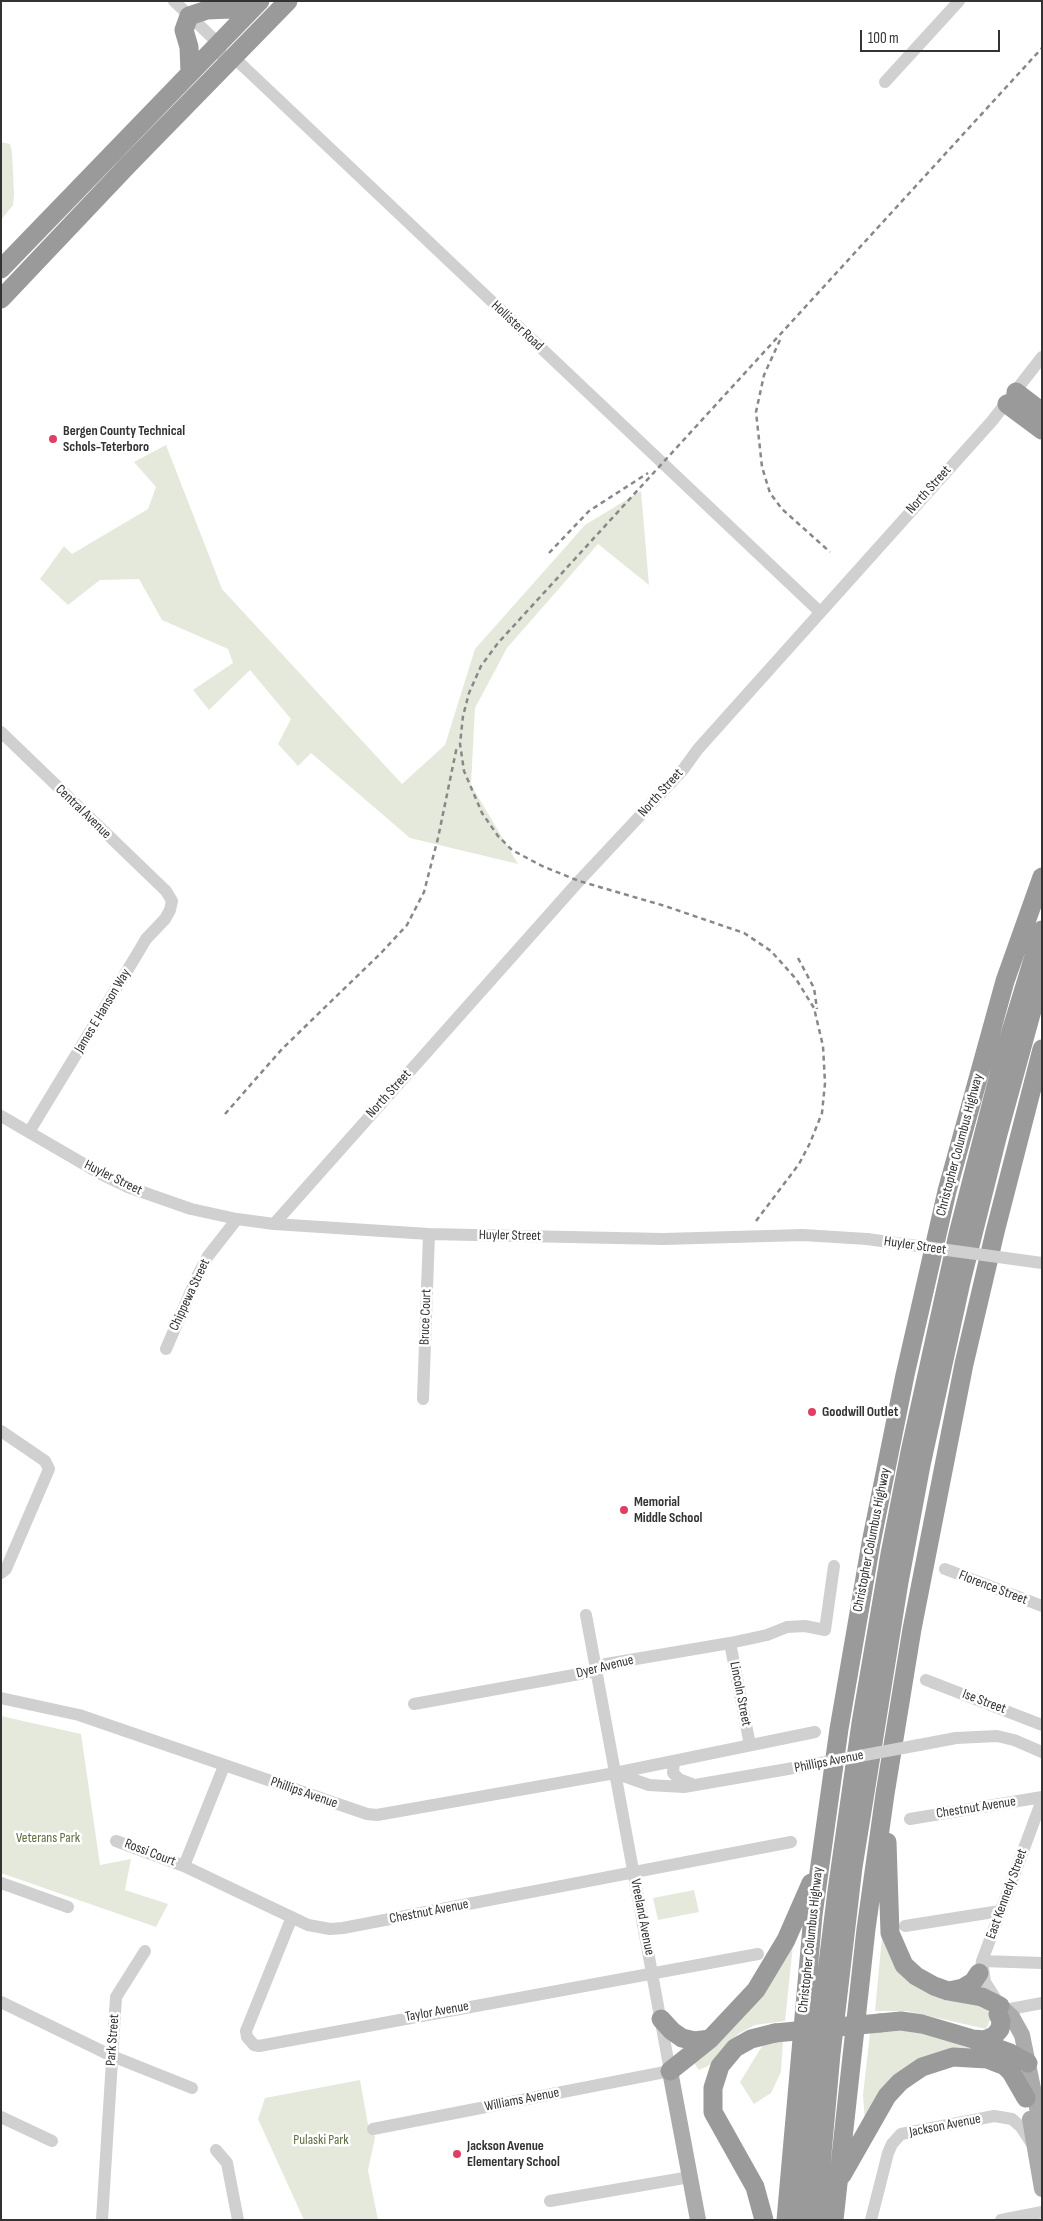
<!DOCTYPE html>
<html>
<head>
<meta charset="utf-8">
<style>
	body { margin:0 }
	#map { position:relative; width:1043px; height:2221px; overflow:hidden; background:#fff; font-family:"Sofia Sans Condensed",sans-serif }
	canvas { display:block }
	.frame { position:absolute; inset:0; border:2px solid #333; pointer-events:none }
	.scale { position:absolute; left:860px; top:30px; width:140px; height:22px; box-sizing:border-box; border:2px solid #333; border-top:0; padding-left:6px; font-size:15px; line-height:18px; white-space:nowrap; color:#333; -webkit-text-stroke:4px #fff; paint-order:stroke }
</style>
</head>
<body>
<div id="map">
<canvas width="1043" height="2221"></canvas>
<div class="frame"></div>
<div class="scale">100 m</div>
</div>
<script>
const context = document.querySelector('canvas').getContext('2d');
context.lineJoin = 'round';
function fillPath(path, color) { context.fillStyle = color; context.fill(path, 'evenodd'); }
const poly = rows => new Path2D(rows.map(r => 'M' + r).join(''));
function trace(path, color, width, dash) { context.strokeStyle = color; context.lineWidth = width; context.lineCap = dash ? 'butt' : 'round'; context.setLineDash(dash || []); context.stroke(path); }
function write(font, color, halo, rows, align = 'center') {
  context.font = font + ' "Sofia Sans Condensed",sans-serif'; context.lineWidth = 5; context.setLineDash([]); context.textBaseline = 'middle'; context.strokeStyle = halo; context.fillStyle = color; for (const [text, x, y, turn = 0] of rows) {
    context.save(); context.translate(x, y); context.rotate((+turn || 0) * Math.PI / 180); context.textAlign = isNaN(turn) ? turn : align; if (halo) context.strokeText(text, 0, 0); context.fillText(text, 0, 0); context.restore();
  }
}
const green = poly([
	[1,142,10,144,12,152,14,195,13,205,1,220],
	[166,445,222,589,402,784,445,745,475,649,585,525,641,491,649,585,598,544,507,648,475,708,471,785,518,864,410,838,311,753,298,766,278,744,291,719,250,670,209,710,193,690,233,663,228,649,162,620,139,579,100,580,68,605,40,579,64,546,72,554,148,509,156,487,134,462],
	[1,1716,81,1734,100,1865,131,1859,125,1890,168,1904,156,1927,1,1873],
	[694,1890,699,1912,658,1920,653,1898],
	[883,1926,896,1964,982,2005,992,2016,986,2029,907,2011,875,2011],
	[793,1945,785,2021,755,2025,738,2034,708,2066,699,2070,692,2060],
	[914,2030,983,2050,940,2053,865,2122,863,2095,870,2033],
	[783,2041,781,2072,771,2093,754,2104,740,2082,764,2043],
	[360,2080,369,2130,373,2129,375,2138,368,2170,378,2220,304,2220,258,2119,265,2098]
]);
const minor = poly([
	[174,1,219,44,220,53,227,60,234,58,244,67,820,612],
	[885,82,959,1],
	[1,732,166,891,172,901,170,910,165,919,146,939,136,956,29,1132],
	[1,1116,101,1174,128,1187,191,1209,237,1219,274,1224,429,1234,663,1239,803,1235,867,1239],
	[274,1224,579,881,682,771,698,749,992,421,1042,357],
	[166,1349,198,1275,208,1256,237,1219],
	[423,1399,429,1234],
	[1,1431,45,1461,49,1469,6,1569,1,1573],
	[945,1569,1042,1606],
	[730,1643,750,1745],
	[926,1680,1042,1725],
	[1,1698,79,1715,367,1814,377,1815,615,1773,649,1785,684,1787,805,1766],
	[414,1704,596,1671,606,1664,730,1643,767,1635,787,1627,805,1626,825,1630,834,1566],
	[919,1745,956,1738,997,1736,1014,1740,1042,1752],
	[674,1761,673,1773,679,1779,692,1784],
	[615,1773,815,1732],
	[910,1819,1042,1797],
	[116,1841,184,1866,308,1925,330,1929,343,1928,791,1842],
	[184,1866,224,1766],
	[1,1883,68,1907],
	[292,1917,246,2031,247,2037,254,2045,259,2046,758,1954],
	[905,1926,1000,1911],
	[982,1961,1042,1963],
	[983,1968,985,1982,999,2004],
	[979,1981,982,1961,1042,1800],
	[1,2002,112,2056,192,2088],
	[1005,2010,1042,2003],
	[1,2117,52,2141],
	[373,2129,670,2071,586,1615],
	[216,2150,227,2163,238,2220],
	[550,2201,690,2177],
	[102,2220,116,1997,145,1951],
	[871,2220,888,2153,892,2144,901,2134,994,2116,1012,2119,1021,2127,1032,2144],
	[1001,2220,1042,2212]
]);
const major = poly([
	[1000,2006,1012,2017,1022,2035,1042,2132],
	[670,2071,698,2220],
	[1030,2119,1042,2189]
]);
const highway = poly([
	[190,73,189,47,184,30,189,16,207,10,231,9,254,1],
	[1,269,260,1],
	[1,299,128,165,288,1],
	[1016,392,1042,412],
	[1007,404,1042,430],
	[887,1842,890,1933,904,1965,916,1976,934,1986,948,1991,982,1997,1000,2006],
	[949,1991,963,1988,973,1982,979,1973],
	[661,2019,672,2031,682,2038,695,2041,710,2039],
	[880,2023,901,2021,922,2024,973,2039,985,2040,994,2036,1000,2029,1001,2021,998,2014],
	[977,2041,1010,2053,1028,2063],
	[670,2071,710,2039,756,1990,786,1940,811,1883],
	[842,2175,887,2096,900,2082,922,2067,953,2057,987,2059,1005,2066,1011,2072,1026,2098],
	[764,2220,755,2187,713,2112,713,2088,720,2066,735,2048,751,2039,775,2033],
	[786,2220,813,1915,839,1729,871,1543,905,1375,947,1191,1005,981,1042,877],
	[802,2220,816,2060,837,1891,861,1723,890,1554,910,1452,958,1234,1005,1051,1042,930],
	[816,2220,831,2054,853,1867,899,1582,921,1465,961,1282,998,1134,1042,974],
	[834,2220,866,1929,885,1794,912,1629,964,1364,995,1232,1042,1049]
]);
const rail = poly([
	[780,340,764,375,756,412,762,467,770,493,782,509,830,552],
	[549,553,589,511,648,473],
	[798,958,814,988,817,1009],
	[225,1114,282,1049,382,952,407,925,424,892,438,838,457,746],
	[756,1221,799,1164,810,1143,822,1113,825,1083,823,1046,814,1008,796,979,771,951,744,933,665,906,579,881,542,866,512,850,498,836,482,813,464,771,460,744,463,716,469,693,481,666,498,643,1042,48]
]);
const minorBridge = poly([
	[867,1239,1042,1263],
	[805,1766,919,1745]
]);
const highwayBridge = poly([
	[775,2033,880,2023]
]);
const markers = [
	[53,439,5,"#e03e63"],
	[812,1412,5,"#e03e63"],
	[624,1510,5,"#e03e63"],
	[457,2154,5,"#e03e63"]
];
const streetNames = [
	["Hollister Road",517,326,43],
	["North Street",929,490,-48],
	["North Street",661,793,-48],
	["Central Avenue",83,812,44],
	["James E Hanson Way",103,1011,-59],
	["North Street",389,1094,-48],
	["Christopher Columbus Highway",960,1145,-75],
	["Huyler Street",113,1178,26],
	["Huyler Street",510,1236,1],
	["Huyler Street",915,1246,8],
	["Chippewa Street",190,1295,-65],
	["Bruce Court",426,1317,-88],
	["Christopher Columbus Highway",872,1540,-79],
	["Florence Street",993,1588,21],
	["Dyer Avenue",605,1667,-14],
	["Lincoln Street",740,1694,79],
	["Ise Street",984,1702,21],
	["Phillips Avenue",829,1762,-11],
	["Phillips Avenue",304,1793,19],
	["Chestnut Avenue",976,1808,-9],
	["Rossi Court",150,1853,21],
	["East Kennedy Street",1007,1894,-70],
	["Chestnut Avenue",429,1912,-11],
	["Vreeland Avenue",642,1917,79],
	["Christopher Columbus Highway",811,1940,-84],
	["Taylor Avenue",437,2012,-10],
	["Park Street",113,2040,-86],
	["Williams Avenue",522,2100,-11],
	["Jackson Avenue",945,2126,-11]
];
const poiNames = [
	["Bergen County Technical",63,431],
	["Schols-Teterboro",63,447],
	["Goodwill Outlet",822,1412],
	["Memorial",634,1502],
	["Middle School",634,1518],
	["Jackson Avenue",467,2146],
	["Elementary School",467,2162]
];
const parkNames = [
	["Veterans Park",48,1838],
	["Pulaski Park",321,2140]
];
fillPath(green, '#e5e9dc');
trace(minor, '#d0d0d0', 12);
trace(major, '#ababab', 16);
trace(highway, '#9a9a9a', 19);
trace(rail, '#888', 2.5, [5, 4]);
trace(minorBridge, '#d0d0d0', 12);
trace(highwayBridge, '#9a9a9a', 19);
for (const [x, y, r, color] of markers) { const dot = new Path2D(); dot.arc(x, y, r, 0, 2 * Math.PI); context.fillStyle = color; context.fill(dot); trace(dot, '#fff', 2); }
write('14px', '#333', '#fff', streetNames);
write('bold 14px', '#333', '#fff', poiNames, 'left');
write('14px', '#5d6e40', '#fff', parkNames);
</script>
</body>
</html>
